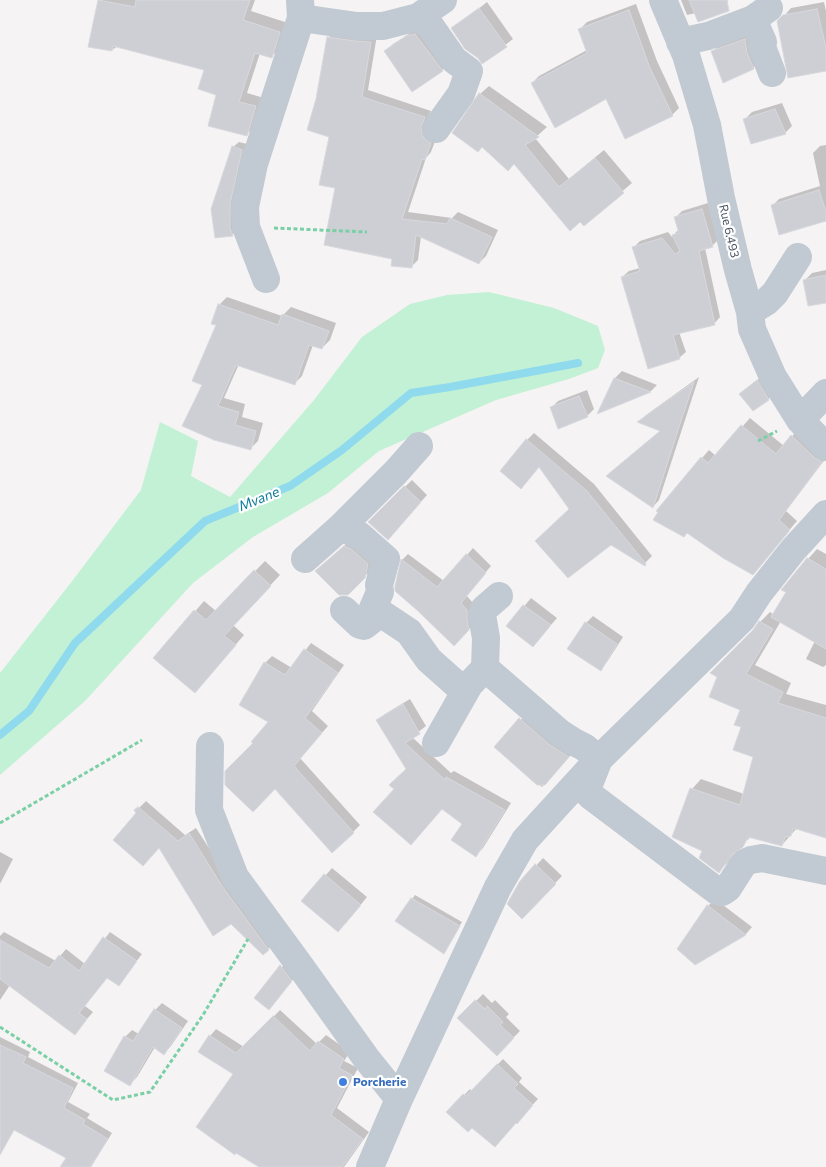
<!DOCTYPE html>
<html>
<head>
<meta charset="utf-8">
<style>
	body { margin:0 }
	canvas { display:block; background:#f5f3f3 }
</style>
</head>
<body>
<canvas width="826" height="1167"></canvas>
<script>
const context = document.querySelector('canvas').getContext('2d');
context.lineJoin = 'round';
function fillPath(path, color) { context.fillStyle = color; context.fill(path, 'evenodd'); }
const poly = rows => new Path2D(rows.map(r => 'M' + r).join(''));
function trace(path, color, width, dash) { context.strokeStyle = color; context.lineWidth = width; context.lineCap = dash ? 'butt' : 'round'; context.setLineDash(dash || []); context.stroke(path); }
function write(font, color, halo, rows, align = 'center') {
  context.font = font + ' Commissioner,sans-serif'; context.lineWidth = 4.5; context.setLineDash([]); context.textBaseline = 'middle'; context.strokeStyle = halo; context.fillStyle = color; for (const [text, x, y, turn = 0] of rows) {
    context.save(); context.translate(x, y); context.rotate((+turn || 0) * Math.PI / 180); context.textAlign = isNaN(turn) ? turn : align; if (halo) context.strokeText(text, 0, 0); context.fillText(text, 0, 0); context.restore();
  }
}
const green = poly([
	[489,292,554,308,598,326,605,350,598,368,569,379,496,400,379,451,328,493,253,537,193,583,85,701,0,775,0,673,73,580,141,490,160,422,198,441,191,476,230,497,314,400,362,337,410,304,447,295]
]);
const shadow = poly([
	[99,0,186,0,112,50,90,46],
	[218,0,255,0,251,11,288,23,280,48,271,57,260,53,247,93,264,98,255,126,246,135,218,94],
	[681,0,729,0,696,13,687,15],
	[487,2,513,39,483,62,453,29],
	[824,2,826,11,826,70,784,16,791,8],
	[636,4,657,61,679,108,672,115,607,98,532,83,539,76,587,50,580,29,587,22],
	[415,30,449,63,442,70,413,90,386,51,393,44],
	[335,31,377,35,368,90,431,111,427,119,437,136,431,152,426,158,408,212,452,218,458,212,498,230,486,256,479,263,421,236,418,260,411,267,394,258,337,187,331,137,318,99,328,38],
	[751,33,760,61,753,68,712,52,719,45],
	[489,86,547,127,535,138,569,179,604,150,632,183,584,224,480,94],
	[782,103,792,126,785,133,745,119,752,112],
	[239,142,247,144,238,230,232,235,216,236,233,147],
	[826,145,826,220,772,206,779,199,820,186,813,153,820,146],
	[708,203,718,240,712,246,705,248,720,317,714,324,679,332,686,352,679,358,622,277,629,271,640,268,634,247,640,241,668,232,672,237,679,229,676,217,682,211],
	[826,270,826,301,805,280,812,273],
	[227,297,282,316,291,307,336,323,330,340,322,348,313,345,302,376,295,383,239,364,224,398,245,404,242,417,263,423,258,441,250,449,215,439,203,385,218,325,219,305],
	[622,371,657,385,651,391,599,411,615,378],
	[699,377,659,500,653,507,615,469,661,430,639,422,646,415],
	[761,377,771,396,768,399,744,391],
	[587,390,594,409,587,416,551,408,558,401],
	[750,418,784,446,799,428,826,458,786,511,797,521,753,573,702,458,709,450,716,456],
	[534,433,594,484,652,556,644,564,570,509,540,466,521,487,527,440],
	[412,480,427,495,395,531,369,522],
	[352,539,375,557,371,570,348,594,324,564],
	[473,548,491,566,466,595,473,603,475,623,454,644,396,586,402,560,408,554,444,581],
	[817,549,826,554,826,665,823,667,806,659,815,641,781,621,755,665,791,683,786,694,826,705,826,837,797,828,782,845,751,837,736,849,728,862,719,871,704,850,692,789,701,779,744,794,755,756,742,726,742,710,710,697,760,622,770,612,774,615,808,559],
	[265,561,280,575,233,625,244,635,195,692,155,658,204,601,216,611],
	[531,598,557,618,533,646,508,626],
	[593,616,623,637,607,662,600,669,586,623],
	[311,643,344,665,312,711,328,726,300,758,360,825,353,832,255,743,270,722,265,663,272,656,292,668],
	[410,699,426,726,412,737,451,773,454,771,511,803,483,848,476,855,464,824,443,808,411,844,395,789,407,769,378,720,385,714],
	[531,709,579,746,542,787,496,747],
	[146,801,185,835,196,828,229,879,275,942,268,949,159,847,136,811],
	[0,852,13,859,0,884],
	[543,858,562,876,522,917,521,882],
	[332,868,367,897,345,924,303,901],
	[415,895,462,922,444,952,397,920],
	[715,899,752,927,746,934,695,963,679,949,708,906],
	[4,932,56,961,66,949,85,964,110,932,142,954,119,984,107,976,85,1006,93,1012,75,1033,10,985,0,1000,0,936],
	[288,960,298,973,276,1001,256,998],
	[483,994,492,1003,495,1000,509,1014,506,1017,520,1031,497,1054,459,1018],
	[162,1003,188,1021,171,1046,164,1053,155,1047,137,1077,130,1084,125,1037,132,1030,139,1034,155,1010],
	[280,1010,317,1044,326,1035,350,1052,344,1061,358,1068,337,1108,369,1132,344,1167,261,1167,235,1074,210,1036,216,1029,244,1047],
	[0,1037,30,1052,28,1057,78,1083,68,1102,90,1114,87,1118,112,1133,91,1167,62,1167,68,1158,15,1129,0,1124],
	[503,1059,522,1078,519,1082,538,1099,522,1116,472,1126,448,1112,470,1089,472,1091]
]);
const stream = poly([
	[0,735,29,711,75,643,205,521,290,486,342,450,411,393,450,387,578,363]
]);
const building = poly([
	[98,0,135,7,136,0,250,0,243,20,280,32,272,58,255,53,239,102,256,106,247,136,208,126,216,95,198,89,204,70,113,46,112,51,88,47,98,0],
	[689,0,727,0,729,11,698,22,689,0],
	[479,8,507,47,482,64,478,58,465,49,451,28,479,8],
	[817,9,826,48,826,71,788,78,777,21,783,15,817,9],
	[629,10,650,68,673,116,625,139,606,99,555,128,531,83,587,53,578,29,629,10],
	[415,34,443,71,412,92,384,51,406,36,415,34],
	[327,37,355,41,371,42,362,97,425,117,421,127,422,135,427,141,431,143,425,160,422,159,402,219,447,224,450,218,492,237,479,264,416,235,412,268,391,266,392,259,324,245,335,188,319,185,329,137,307,130,316,99,327,37],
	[745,39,747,53,754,69,723,83,711,51,745,39],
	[479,93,539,137,525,145,559,187,595,158,624,193,584,226,580,222,570,231,514,164,508,171,482,147,478,152,452,133,479,93],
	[775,109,786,134,751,144,743,119,775,109],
	[232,146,242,150,230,204,230,228,233,236,215,238,211,209,232,146],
	[819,190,826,212,826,221,779,235,771,205,819,190],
	[702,209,713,247,699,251,715,325,673,335,680,359,648,369,621,277,640,271,632,247,662,238,675,254,680,251,672,235,679,233,674,217,702,209],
	[826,275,826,303,808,306,803,280,826,275],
	[218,304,278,325,282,314,329,331,322,349,309,345,295,385,236,365,218,406,239,412,235,425,256,431,251,450,214,440,182,426,202,385,192,381,216,325,211,324,218,304],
	[614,378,651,392,597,414,614,378],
	[757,380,769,400,753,411,739,394,757,380],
	[694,382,679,427,653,508,606,476,660,431,637,422,694,382],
	[579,396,588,417,558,429,550,407,579,396],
	[741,425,776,454,791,435,815,458,822,462,779,520,790,530,753,575,723,558,687,533,684,537,653,520,658,512,656,511,701,457,708,463,741,425],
	[526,439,587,491,646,564,645,566,611,545,568,578,535,541,569,509,539,467,521,489,500,471,526,439],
	[404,486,421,502,388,540,368,522,404,486],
	[344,546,351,549,368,564,365,578,348,595,339,595,315,571,344,546],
	[466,554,486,573,461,603,467,610,467,618,469,630,454,646,418,611,395,591,395,586,401,559,437,587,466,554],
	[807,558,826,569,826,649,771,617,786,592,781,590,807,558],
	[254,570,271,586,224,636,236,645,195,693,153,658,194,610,206,620,254,570],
	[523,605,551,625,533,647,506,626,523,605],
	[759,621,773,629,746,674,783,692,778,703,826,718,826,838,793,828,791,836,785,837,782,846,748,837,743,847,731,855,719,873,699,858,702,851,672,837,690,788,740,805,753,757,733,750,741,727,734,725,740,710,709,697,717,677,710,673,753,630,759,621],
	[585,622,617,644,601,671,567,649,585,622],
	[304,649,338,673,305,718,322,733,294,766,354,833,332,853,275,789,253,812,225,785,225,771,253,743,251,742,268,722,239,705,264,662,285,675,304,649],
	[403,704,420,734,405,743,445,780,446,777,505,810,476,857,451,840,462,824,442,809,411,845,373,812,394,789,389,785,406,769,376,720,403,704],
	[519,718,550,745,569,757,545,785,537,785,494,747,519,718],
	[138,807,178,841,189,833,222,886,269,950,263,955,231,924,213,936,159,848,143,866,113,840,136,813,134,810,138,807],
	[535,864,556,884,522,919,507,904,520,881,535,864],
	[324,874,361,905,338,932,301,901,324,874],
	[411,898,460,926,444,954,395,921,411,898],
	[707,905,746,935,695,965,677,949,707,905],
	[103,937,137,961,119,986,107,978,79,1013,87,1019,75,1035,0,979,0,940,49,968,59,955,79,971,103,937],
	[280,965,292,981,269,1010,254,998,280,965],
	[475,1000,485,1009,487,1006,503,1022,500,1025,514,1038,497,1056,457,1018,475,1000],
	[154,1009,182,1028,164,1055,153,1047,130,1086,104,1071,124,1036,133,1041,154,1009],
	[273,1016,310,1051,318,1041,344,1059,339,1068,352,1075,331,1115,363,1139,342,1167,259,1167,236,1153,235,1155,196,1127,233,1074,198,1052,209,1035,236,1053,273,1016],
	[0,1045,26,1057,23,1063,73,1088,64,1108,85,1120,83,1124,108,1139,90,1167,60,1167,66,1158,14,1130,0,1155,0,1045],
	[497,1064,518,1084,514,1088,533,1105,517,1124,516,1123,495,1147,472,1128,468,1132,446,1112,463,1094,466,1096,497,1064]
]);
const path = poly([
	[274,228,367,232],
	[758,441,777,431],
	[0,823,142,740],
	[0,1027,113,1100,150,1092,203,1015,248,939]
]);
const minor = poly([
	[300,0,301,18,357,26,383,26,418,17,443,0],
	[663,0,686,55,707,125,721,198,738,270,750,312,752,329,773,377,800,420,826,447],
	[418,17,431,27,454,60,469,71,461,94,436,129],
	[753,19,763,42,762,47,772,73],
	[680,42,708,36,753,19,769,8],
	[266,279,246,227,245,207,254,164,301,18],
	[750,312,766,302,775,293,798,257],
	[800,420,826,393],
	[341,527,360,536,386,559,379,585,380,592,373,608,373,619,364,626,360,625,344,610],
	[305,559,341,527,396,472,419,446],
	[373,608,409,632,429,660,465,692],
	[485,668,560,733,574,742,584,747,599,759,588,787,588,793,591,796,717,891,722,892,728,888,744,863,751,860,762,858,826,871],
	[436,743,469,685,485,668,486,638,482,615,484,609,499,596],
	[210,746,209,810,235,877,298,963,366,1058,399,1099],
	[370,1167,399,1099,498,887,525,840,599,759,742,619,759,593,793,550,826,514]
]);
const markers = [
	[343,1082,5,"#3f7fe0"]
];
const streetNames = [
	["Rue 6.493",729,231,77]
];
const shopNames = [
	["Porcherie",353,1082]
];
const waterNames = [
	["Mvane",259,499,-22]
];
fillPath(green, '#c3f1d5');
fillPath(shadow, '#0003');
trace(stream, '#90daee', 8);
fillPath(building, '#cdcfd5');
trace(building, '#d7d9de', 1);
trace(path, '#7ad0a6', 3, [4, 2.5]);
trace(minor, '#c1cad2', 28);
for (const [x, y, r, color] of markers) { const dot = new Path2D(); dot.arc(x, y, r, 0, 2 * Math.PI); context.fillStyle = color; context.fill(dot); trace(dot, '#fff', 2); }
write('12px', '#4a5661', '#fff', streetNames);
write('bold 12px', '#366cbe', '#fff', shopNames, 'left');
write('italic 14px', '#0c7c9b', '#fff', waterNames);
</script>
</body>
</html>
